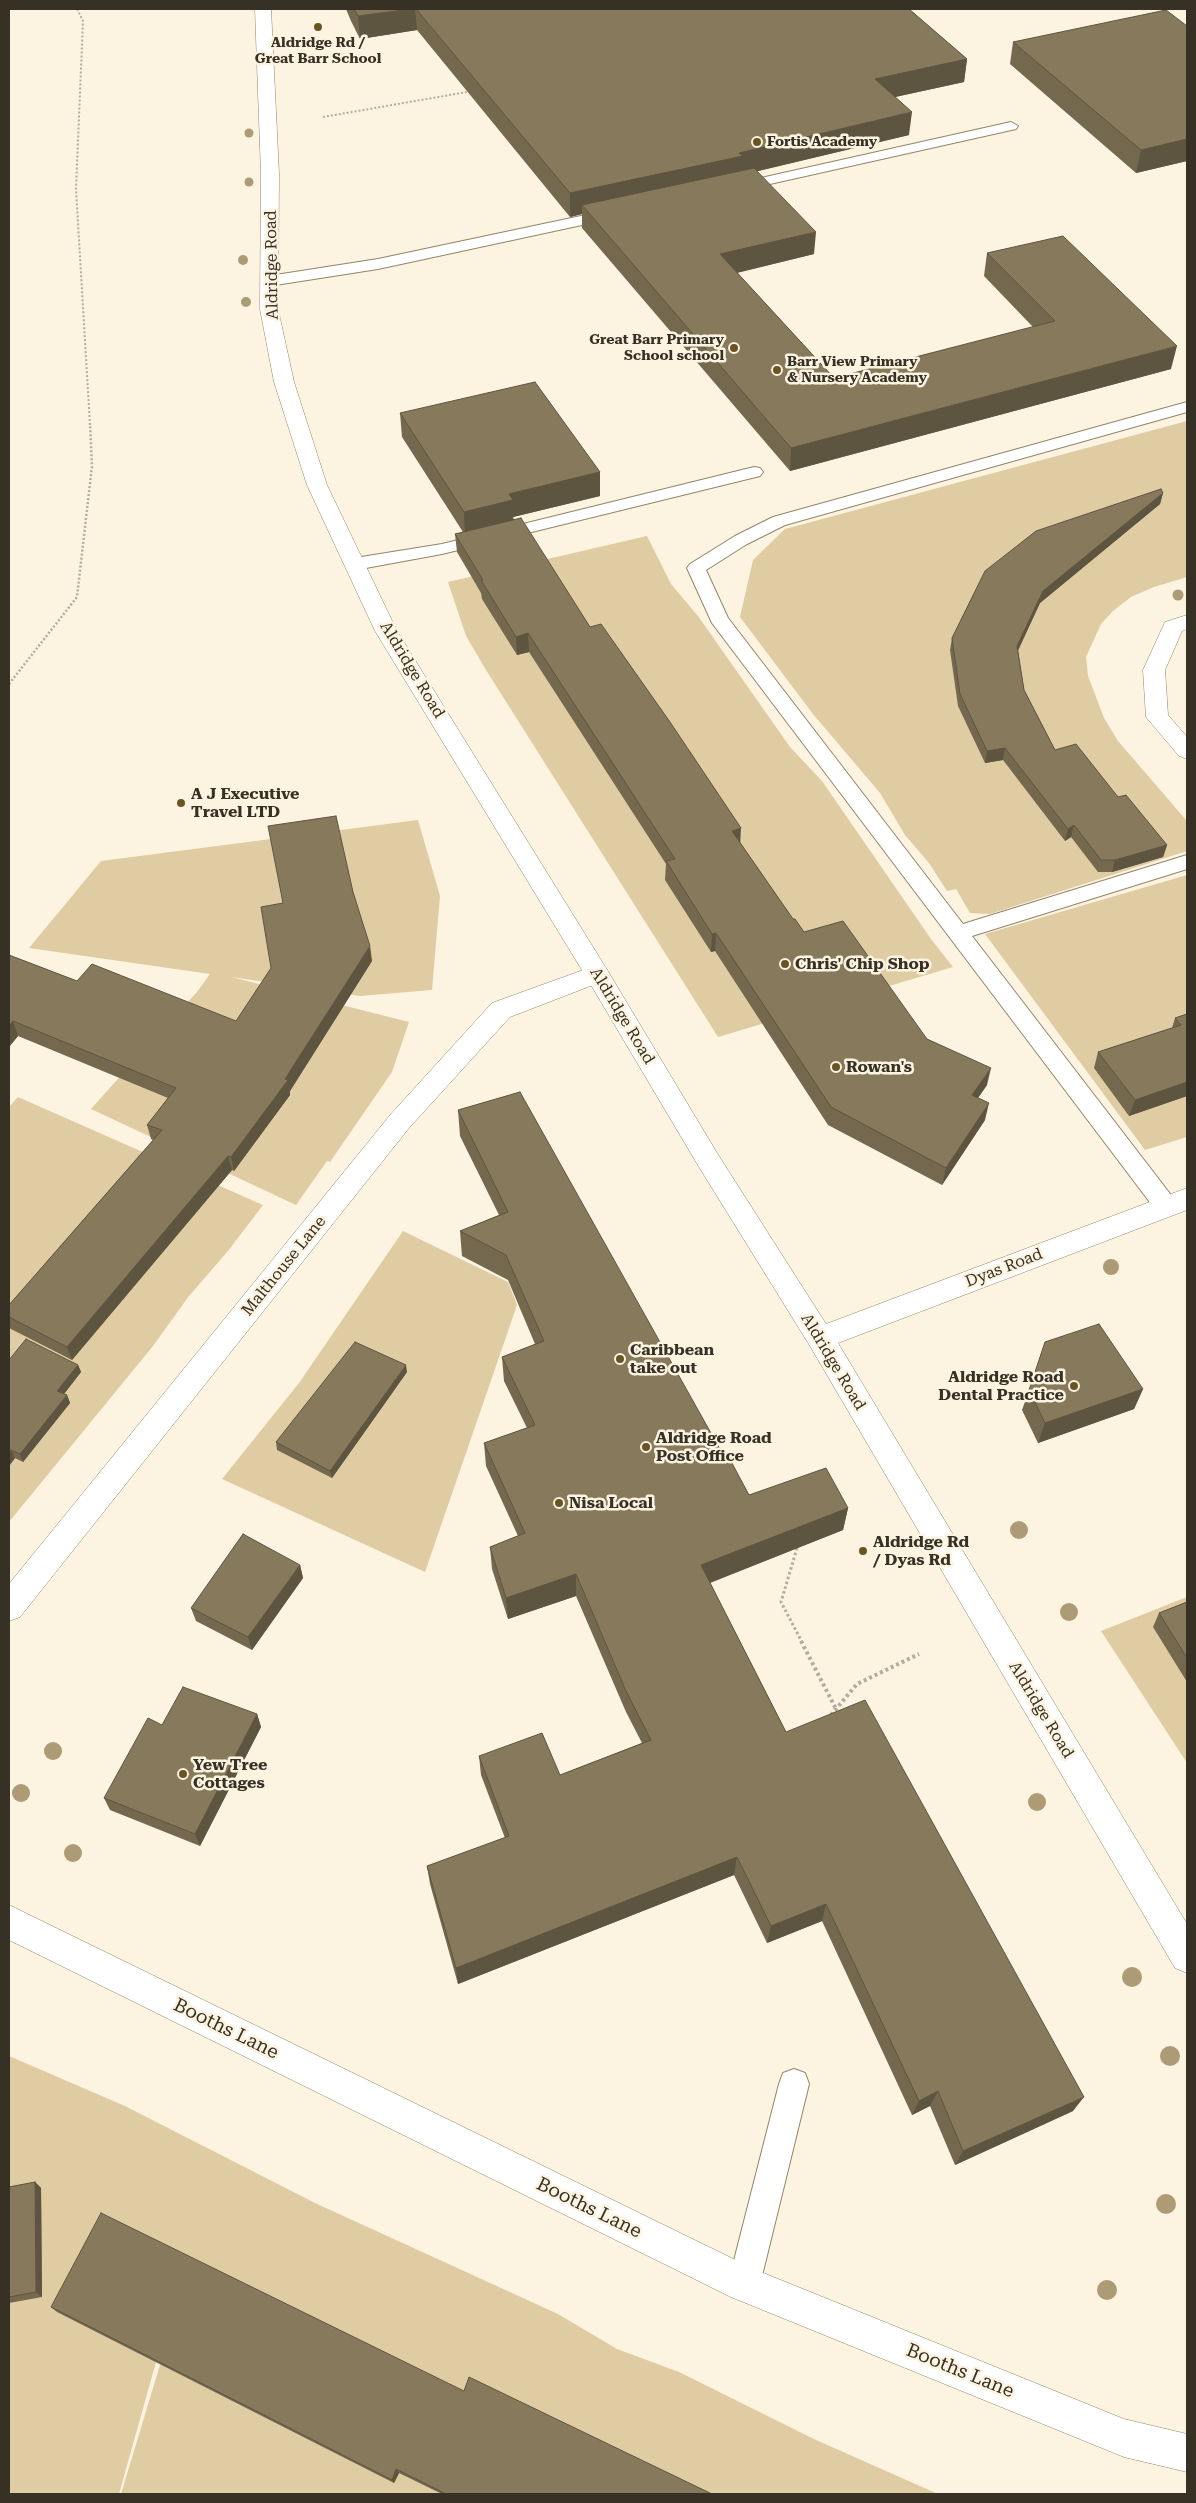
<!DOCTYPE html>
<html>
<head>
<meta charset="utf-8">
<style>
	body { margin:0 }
	#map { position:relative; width:1196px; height:2503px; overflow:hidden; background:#fcf3e0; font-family:"Roboto Serif",serif }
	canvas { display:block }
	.frame { position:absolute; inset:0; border:10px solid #373125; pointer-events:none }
</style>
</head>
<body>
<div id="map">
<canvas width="1196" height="2503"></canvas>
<div class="frame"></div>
</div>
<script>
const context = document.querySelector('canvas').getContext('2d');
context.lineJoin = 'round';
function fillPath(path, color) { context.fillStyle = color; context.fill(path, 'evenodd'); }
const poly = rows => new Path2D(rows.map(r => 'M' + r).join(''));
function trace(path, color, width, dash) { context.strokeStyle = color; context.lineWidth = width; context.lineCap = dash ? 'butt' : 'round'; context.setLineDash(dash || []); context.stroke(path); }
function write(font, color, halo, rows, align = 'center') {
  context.font = font + ' "Roboto Serif",serif'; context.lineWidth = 5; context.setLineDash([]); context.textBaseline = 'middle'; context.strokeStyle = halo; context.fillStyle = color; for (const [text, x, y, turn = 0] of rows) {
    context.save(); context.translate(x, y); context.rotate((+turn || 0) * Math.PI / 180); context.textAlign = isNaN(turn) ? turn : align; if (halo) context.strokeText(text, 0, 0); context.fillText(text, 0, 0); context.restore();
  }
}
const green = poly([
	[1187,421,1187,577,1154,587,1131,597,1113,611,1101,624,1086,657,1088,676,1104,718,1118,741,1187,821,1187,851,990,914,970,913,956,889,947,891,929,863,905,835,880,793,813,714,740,617,753,560,785,529],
	[647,536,671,584,698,616,790,747,822,781,931,939,953,967,718,1037,486,670,466,636,448,582],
	[418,820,440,896,432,990,360,996,231,977,409,1022,392,1072,330,1162,327,1161,296,1205,91,1109,125,1071,267,1134,126,1070,197,992,210,974,29,948,101,861],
	[1187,875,1187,1137,1145,1150,985,934],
	[18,1097,263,1205,228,1251,189,1296,153,1346,9,1522,9,1107],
	[403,1231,508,1282,517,1305,425,1572,222,1479,299,1383],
	[1187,1597,1187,1763,1101,1631],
	[9,2056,125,2106,315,2203,558,2314,617,2349,679,2372,816,2440,938,2494,121,2494,166,2345,156,2362,119,2494,9,2494]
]);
const pathFar3 = poly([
	[77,9,83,21,76,189,90,425],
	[323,117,467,92]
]);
const pathFar2 = poly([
	[9,684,77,597,92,466,90,423]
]);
const pathFar1 = poly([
	[797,1548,781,1602,802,1642]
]);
const path = poly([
	[801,1641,836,1709],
	[831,1715,857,1684,919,1654]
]);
const lane = poly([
	[1011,122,1018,126,1016,129,734,192,727,188,734,184,1011,122],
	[614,209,619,211,622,214,619,217,378,269,269,286,261,281,269,276,378,259,614,209],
	[1187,402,1187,412,785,525,747,544,706,570,728,618,963,924,1187,855,1187,869,972,936,1174,1199,1178,1206,1174,1213,1166,1215,1158,1213,712,623,687,568,690,564,735,536,773,517,1187,402],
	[754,467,760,468,763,472,760,476,442,554,355,570,349,568,346,564,349,560,355,558,442,544,754,467],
	[794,2069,805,2073,809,2084,760,2284,755,2295,744,2300,733,2295,728,2284,779,2084,783,2073,794,2069]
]);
const street = poly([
	[1187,615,1187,629,1182,631,1165,670,1168,715,1187,737,1187,759,1179,756,1146,717,1143,670,1165,622,1187,615],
	[597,965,606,968,609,974,606,980,510,1017,409,1128,20,1617,9,1621,9,1584,391,1114,492,1003,597,965],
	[9,1905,756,2270,1124,2419,1187,2434,1187,2472,1124,2457,731,2297,9,1940,9,1905]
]);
const secondary = poly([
	[255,9,271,9,279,174,278,309,294,382,327,485,397,631,606,968,717,1153,826,1324,1187,1188,1187,1210,838,1343,1187,1924,1187,1973,1175,1968,810,1346,699,1167,588,980,375,631,307,485,274,382,260,309,261,174,255,9]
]);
const trees = [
	[249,133,4.5],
	[249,182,4.5],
	[243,260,5],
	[246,302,5],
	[1178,595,5.5],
	[1111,1267,8],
	[1019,1530,9],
	[1069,1612,9],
	[53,1751,9],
	[21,1793,9],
	[1037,1802,9],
	[73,1853,9],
	[1132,1977,10],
	[1170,2056,10],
	[1166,2204,10],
	[1107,2290,10]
];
const wall = poly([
	[346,9,909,9,967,59,964,82,895,97,909,135,757,171,814,254,737,273,834,378,1033,327,984,276,987,253,1171,369,790,471,582,228,582,214,570,217,417,30,360,39,351,21],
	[1187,26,1187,161,1136,173,1010,64,1013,42],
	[400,413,600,472,600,496,513,517,514,520,590,627,793,919,804,932,927,1039,987,1085,978,1098,985,1120,942,1185,828,1125,715,951,711,952,665,880,666,864,529,652,517,655,482,599,481,593,457,552,455,534,463,532,402,437],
	[1163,493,1160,504,1040,603,1018,651,1024,690,1055,750,1118,797,1167,845,1163,857,1112,872,1098,872,1071,837,1065,841,1003,760,985,763,958,706,950,650,952,638],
	[353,892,372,961,290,1091,290,1095,234,1171,232,1170,72,1360,9,1328,9,1305,153,1140,151,1139,147,1125,168,1098,18,1036,9,1047,9,955,77,981,236,1021],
	[1187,1014,1187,1096,1129,1116,1094,1068,1098,1052,1172,1028,1175,1018],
	[458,1110,721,1451,749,1495,848,1508,843,1530,710,1583,786,1732,1073,2111,955,2165,930,2106,912,2115,822,1921,767,1943,734,1875,458,1984,430,1884,427,1866,505,1838,481,1775,479,1756,560,1775,642,1743,626,1712,576,1596,508,1619,492,1569,490,1547,518,1536,486,1466,484,1443,527,1428,504,1381,502,1357,535,1344,508,1280,462,1256,460,1231,499,1215,460,1136],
	[9,1360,78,1365,81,1372,64,1394,67,1395,70,1403,23,1462,15,1458,9,1466],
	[407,1372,332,1478,277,1450,276,1442],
	[1143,1389,1134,1409,1038,1443,1022,1410,1029,1390],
	[300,1565,303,1578,252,1650,196,1621,191,1608],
	[1187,1602,1187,1682,1153,1627,1159,1613],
	[257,1714,261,1727,200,1846,110,1810,104,1798],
	[35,2182,41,2188,42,2297,9,2303,9,2187],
	[51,2307,464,2391,712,2494,442,2494,399,2473,394,2483,57,2312]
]);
const shadedWall = poly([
	[411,9,415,9,417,30,360,39,358,16],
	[967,59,964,82,872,102,875,79],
	[912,112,909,135,742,175,582,205,582,214,570,217,570,193],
	[1187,139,1187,161,1136,173,1141,150],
	[816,232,814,254,719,277,720,254],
	[1177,346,1171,369,790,471,791,448],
	[600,472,600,496,513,517,514,524,465,536,464,512,509,494],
	[1163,493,1160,504,1040,603,1014,658,1017,646,1043,591],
	[528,633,529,652,517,655,516,637],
	[1005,748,1003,760,985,763,987,751],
	[1074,825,1071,837,1065,841,1068,829],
	[741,828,740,847,732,831],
	[1167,845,1163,857,1112,872,1115,860],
	[716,933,715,951,711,952,712,934],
	[370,946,372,961,290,1091,290,1095,234,1171,231,1157,285,1079],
	[13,1021,18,1036,9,1047,9,1026],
	[991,1068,987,1085,968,1112,972,1095],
	[1187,1082,1187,1096,1129,1116,1135,1100],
	[989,1103,985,1120,942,1185,946,1168],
	[228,1156,232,1170,72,1360,67,1347],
	[78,1365,81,1372,60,1399,57,1391],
	[406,1365,407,1372,332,1478,330,1471],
	[1143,1389,1134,1409,1038,1443,1045,1423],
	[67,1395,70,1403,23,1462,20,1454],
	[11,1450,15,1458,9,1466,9,1454],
	[848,1508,843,1530,699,1587,701,1565],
	[300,1565,303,1578,252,1650,248,1637],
	[576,1574,576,1596,508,1619,506,1598],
	[257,1714,261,1727,200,1846,195,1834],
	[737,1857,734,1875,458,1984,456,1968],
	[826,1904,822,1921,767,1943,771,1926],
	[938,2091,930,2106,912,2115,919,2101],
	[1084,2097,1073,2111,955,2165,963,2151],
	[35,2182,41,2188,42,2297,36,2292],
	[396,2469,399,2473,394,2483,392,2480]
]);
const building = poly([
	[354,9,411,9,358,16,354,9],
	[416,9,909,9,967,59,875,79,912,112,739,153,743,156,570,193,416,9],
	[1166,10,1187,26,1187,139,1141,150,1013,42,1166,10],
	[754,168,816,232,720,254,834,378,1055,321,987,253,1063,236,1177,346,791,448,582,205,754,168],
	[535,382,600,472,509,494,513,500,464,512,400,413,535,382],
	[1161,489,1163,493,1043,591,1017,646,1024,690,1055,750,1076,744,1118,797,1126,795,1167,845,1115,860,1101,860,1074,825,1068,829,1005,748,987,751,960,694,952,638,985,571,1036,531,1161,489],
	[521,518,590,627,601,624,670,722,741,828,732,831,793,919,795,919,804,932,843,921,927,1039,991,1068,972,1095,989,1103,946,1168,831,1107,716,933,712,934,666,861,675,859,528,633,516,637,481,580,483,580,455,534,521,518],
	[336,816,353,892,370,946,285,1079,288,1080,231,1157,228,1156,67,1347,9,1317,9,1305,162,1130,147,1125,176,1088,13,1021,9,1026,9,955,77,981,92,964,236,1021,271,968,261,907,283,903,268,826,336,816],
	[1187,1014,1187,1082,1135,1100,1098,1052,1181,1025,1175,1018,1187,1014],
	[520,1092,721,1451,725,1450,749,1495,826,1468,848,1508,701,1565,786,1732,865,1700,1084,2097,963,2151,938,2091,919,2101,826,1904,771,1926,737,1857,456,1968,427,1866,509,1836,479,1756,542,1733,560,1775,651,1740,626,1691,576,1574,506,1598,490,1547,525,1533,484,1443,535,1425,502,1357,544,1341,506,1255,460,1231,508,1212,458,1110,520,1092],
	[1099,1324,1143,1389,1045,1423,1029,1390,1045,1342,1099,1324],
	[26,1339,78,1365,57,1391,67,1395,20,1454,11,1450,9,1454,9,1360,26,1339],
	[355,1342,406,1365,330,1471,276,1442,355,1342],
	[243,1534,300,1565,248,1637,191,1608,243,1534],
	[1187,1602,1187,1658,1159,1613,1187,1602],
	[183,1687,257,1714,195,1834,104,1798,148,1718,162,1725,183,1687],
	[35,2182,36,2292,9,2297,9,2187,35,2182],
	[101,2213,464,2391,469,2377,712,2494,446,2494,396,2469,392,2480,51,2307,101,2213]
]);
const markers = [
	[318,27,5,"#6a5424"],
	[757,142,5,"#6a5424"],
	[734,348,5,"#6a5424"],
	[777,370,5,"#6a5424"],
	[181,803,5,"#6a5424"],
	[785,964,5,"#6a5424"],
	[836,1067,5,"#6a5424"],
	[620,1359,5,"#6a5424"],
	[1074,1386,5,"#6a5424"],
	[646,1447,5,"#6a5424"],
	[559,1503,5,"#6a5424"],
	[863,1551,5,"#6a5424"],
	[183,1774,5,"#6a5424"]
];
const farPoinames = [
	["Aldridge Rd /",318,43,"center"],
	["Great Barr School",318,59,"center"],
	["Fortis Academy",767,142],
	["Great Barr Primary",724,340,"right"],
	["School school",724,356,"right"],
	["Barr View Primary",787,362],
	["& Nursery Academy",787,378]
];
const streetNames = [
	["Aldridge Road",272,265,-91],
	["Aldridge Road",412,670,59],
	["Aldridge Road",622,1016,59],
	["Malthouse Lane",284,1266,-51],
	["Dyas Road",1004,1268,-21],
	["Aldridge Road",833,1362,59],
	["Aldridge Road",1041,1710,59]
];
const poiNames = [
	["A J Executive",191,794],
	["Travel LTD",191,812],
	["Chris' Chip Shop",795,964],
	["Rowan's",846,1067],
	["Caribbean",630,1350],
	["take out",630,1368],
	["Aldridge Road",1064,1377,"right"],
	["Dental Practice",1064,1395,"right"],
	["Aldridge Road",656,1438],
	["Post Office",656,1456],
	["Nisa Local",569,1503],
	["Aldridge Rd",873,1542],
	["/ Dyas Rd",873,1560],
	["Yew Tree",193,1765],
	["Cottages",193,1783]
];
const nearStreetnames = [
	["Booths Lane",226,2029,26],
	["Booths Lane",589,2208,26],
	["Booths Lane",960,2371,22]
];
fillPath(green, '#e0cca3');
trace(lane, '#938567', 2);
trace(street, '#938567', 1);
trace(secondary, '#938567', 1);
trace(pathFar3, '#b5ad9c', 2, [2, 2]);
trace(pathFar2, '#b5ad9c', 2.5, [2, 2]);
trace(pathFar1, '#b5ad9c', 3, [2.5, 2.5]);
trace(path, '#b5ad9c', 4, [3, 3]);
fillPath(lane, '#fff');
fillPath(street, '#fff');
fillPath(secondary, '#fff');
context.fillStyle = '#ac9b74';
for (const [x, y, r] of trees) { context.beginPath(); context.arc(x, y, r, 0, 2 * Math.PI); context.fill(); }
fillPath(wall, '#74684f');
fillPath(shadedWall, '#5e5540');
fillPath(building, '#87795c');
trace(building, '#5e5540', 1);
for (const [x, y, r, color] of markers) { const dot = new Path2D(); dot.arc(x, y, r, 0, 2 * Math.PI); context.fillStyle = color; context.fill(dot); trace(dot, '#fcf3e0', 2); }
write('bold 14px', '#373125', '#fcf3e0', farPoinames, 'left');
write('16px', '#373125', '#fcf3e0', streetNames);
write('bold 16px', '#373125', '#fcf3e0', poiNames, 'left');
write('19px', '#373125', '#fcf3e0', nearStreetnames);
</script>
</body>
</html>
